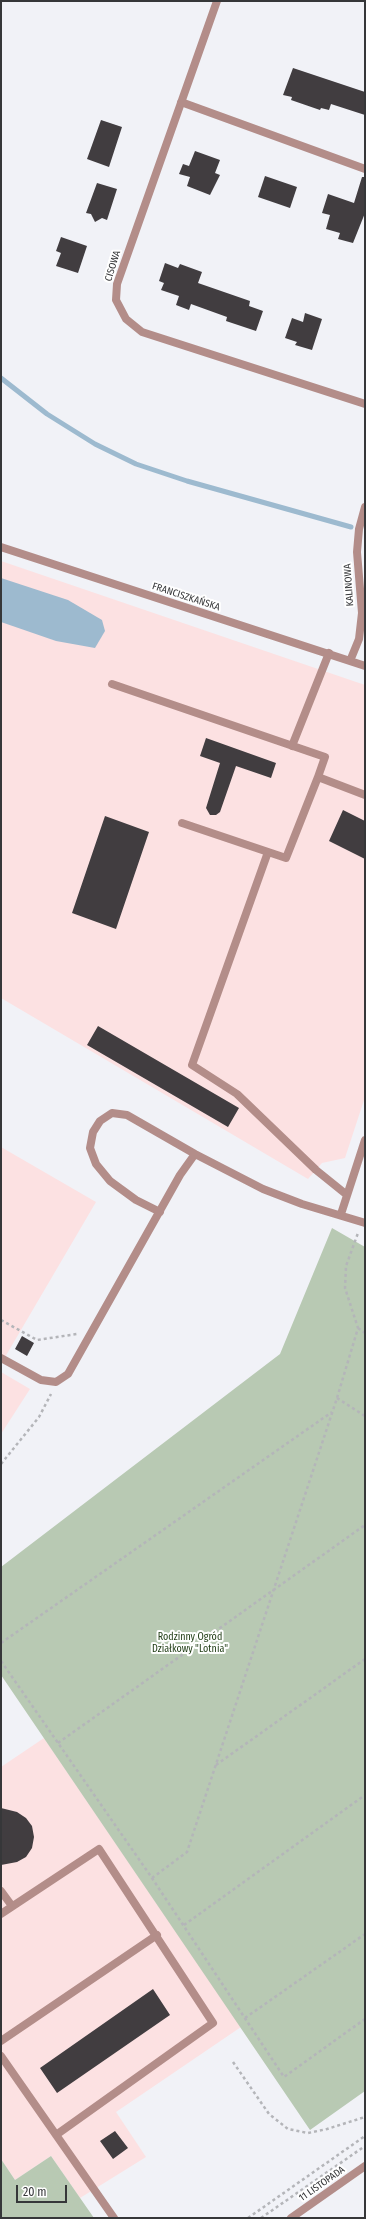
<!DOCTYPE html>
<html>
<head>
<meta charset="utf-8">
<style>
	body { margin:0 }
	#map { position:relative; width:366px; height:2219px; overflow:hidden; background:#f1f2f7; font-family:"Fira Sans Condensed",sans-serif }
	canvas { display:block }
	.frame { position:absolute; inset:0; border:2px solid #363739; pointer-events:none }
	.scale { position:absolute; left:16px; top:2185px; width:51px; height:18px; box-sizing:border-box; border:2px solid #363739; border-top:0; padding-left:5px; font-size:12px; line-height:14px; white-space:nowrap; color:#363739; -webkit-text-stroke:3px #fff; paint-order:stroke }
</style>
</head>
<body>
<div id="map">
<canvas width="366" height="2219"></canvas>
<div class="frame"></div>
<div class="scale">20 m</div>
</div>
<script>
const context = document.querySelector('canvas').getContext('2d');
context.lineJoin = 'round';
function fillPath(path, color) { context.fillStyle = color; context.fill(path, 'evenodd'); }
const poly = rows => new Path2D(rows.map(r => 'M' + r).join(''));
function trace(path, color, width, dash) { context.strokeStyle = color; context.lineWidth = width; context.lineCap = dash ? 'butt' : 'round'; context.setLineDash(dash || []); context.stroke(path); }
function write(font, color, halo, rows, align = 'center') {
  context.font = font + ' "Fira Sans Condensed",sans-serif'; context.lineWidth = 4; context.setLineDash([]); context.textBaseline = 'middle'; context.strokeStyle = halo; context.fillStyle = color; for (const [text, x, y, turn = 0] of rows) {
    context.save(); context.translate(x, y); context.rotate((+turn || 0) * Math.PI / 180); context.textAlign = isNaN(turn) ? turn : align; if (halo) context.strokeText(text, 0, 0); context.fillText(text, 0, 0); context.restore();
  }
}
const industrial = poly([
	[1,561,365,685,365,1097,345,1158,322,1163,308,1179,1,998],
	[1,1147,96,1202,1,1364],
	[1,1372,30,1389,1,1434],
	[44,1738,241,2027,116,2112,146,2157,80,2198,51,2156,15,2180,1,2159,1,1767]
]);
const green = poly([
	[332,1228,365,1247,365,2091,310,2130,1,1675,1,1567,280,1354],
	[51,2156,94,2218,1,2218,1,2159,15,2180]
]);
const water = poly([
	[1,578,68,600,102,620,105,631,95,648,56,641,1,622]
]);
const stream = poly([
	[1,378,47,414,95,444,136,464,187,481,351,527]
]);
const building = poly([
	[293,68,365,92,365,115,331,104,329,110,321,108,320,110,291,100,292,97,283,95],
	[101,120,122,127,109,167,87,159],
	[195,151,220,160,215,173,220,175,210,195,187,186,190,177,179,174,183,164,189,166],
	[265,176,297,187,290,208,258,197],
	[362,177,365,177,365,213,353,243,338,239,340,233,326,229,330,215,322,213,328,194,354,203],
	[97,183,117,189,107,220,102,218,95,222,91,214,86,213],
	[61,237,87,246,78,273,56,266,61,253,56,251],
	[165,263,178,268,180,264,202,272,198,283,250,301,249,306,263,311,256,331,226,321,227,317,191,304,189,310,176,305,179,296,161,290,164,283,159,281],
	[305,313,322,319,312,350,295,345,297,342,285,338,292,318,303,322],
	[206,738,276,763,271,778,236,766,220,812,216,815,210,815,206,808,220,763,200,756],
	[343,810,365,821,365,859,329,841],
	[105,816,149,832,116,929,72,913],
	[98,1026,239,1108,228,1127,87,1045],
	[22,1336,34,1343,27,1356,15,1349],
	[1,1808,17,1812,26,1818,32,1826,34,1837,32,1848,26,1857,17,1862,1,1865],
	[153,1989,170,2015,57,2093,40,2068],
	[115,2131,128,2148,113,2159,100,2141]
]);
const path = poly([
	[1,1320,37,1340,77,1334],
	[358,1328,365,1333],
	[337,1398,365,1416],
	[1,1464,39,1417,51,1394],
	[1,1643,332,1412],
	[1,1661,152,1878,284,2077,365,2019],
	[58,1743,365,1525],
	[216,1765,365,1659],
	[152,1878,187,1852,337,1398,358,1328,345,1288,346,1266,358,1233],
	[184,1925,365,1795],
	[245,2018,365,1934],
	[233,2062,269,2114,288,2129,308,2133,327,2129,365,2117],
	[248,2218,365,2136],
	[261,2218,365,2146]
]);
const service = poly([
	[112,684,325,757,318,777,365,795],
	[292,746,329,653],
	[182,823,286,858,318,777],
	[268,852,192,1065,237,1094,316,1170,347,1195],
	[160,1212,136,1200,110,1181,96,1164,90,1148,93,1132,100,1121,112,1113,127,1115,195,1154,263,1189,302,1204,365,1223],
	[341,1214,365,1140],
	[1,1358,41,1380,56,1382,68,1374,180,1175,195,1154],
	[1,1891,12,1906],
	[1,1914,99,1849,213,2023,56,2135],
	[1,2041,157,1935],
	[1,2056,114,2218]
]);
const minor = poly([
	[217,1,117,284,116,300,126,319,142,332,365,404],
	[181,102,365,169],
	[1,547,365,666],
	[350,661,359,639,362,613,357,552,359,529,365,507]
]);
const tertiary = poly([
	[291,2218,365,2166]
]);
const streetNames = [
	["CISOWA",113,266,-73],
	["KALINOWA",349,585,-94],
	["FRANCISZKAŃSKA",186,597,18],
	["11 LISTOPADA",322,2184,-35]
];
const parkNames = [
	["Rodzinny Ogród",190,1637],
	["Działkowy \"Lotnia\"",190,1649]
];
fillPath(industrial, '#fce1e2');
fillPath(green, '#b8c9b3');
fillPath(water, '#9dbacf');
trace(stream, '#9dbacf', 5);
fillPath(building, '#413d40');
trace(path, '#b4b5b9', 2.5, [3, 3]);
trace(service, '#b38d89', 8);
trace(minor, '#b38d89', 8);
trace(tertiary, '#b38d89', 8);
write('10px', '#363739', '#fff', streetNames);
write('10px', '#1e3b13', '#fff', parkNames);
</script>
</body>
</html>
